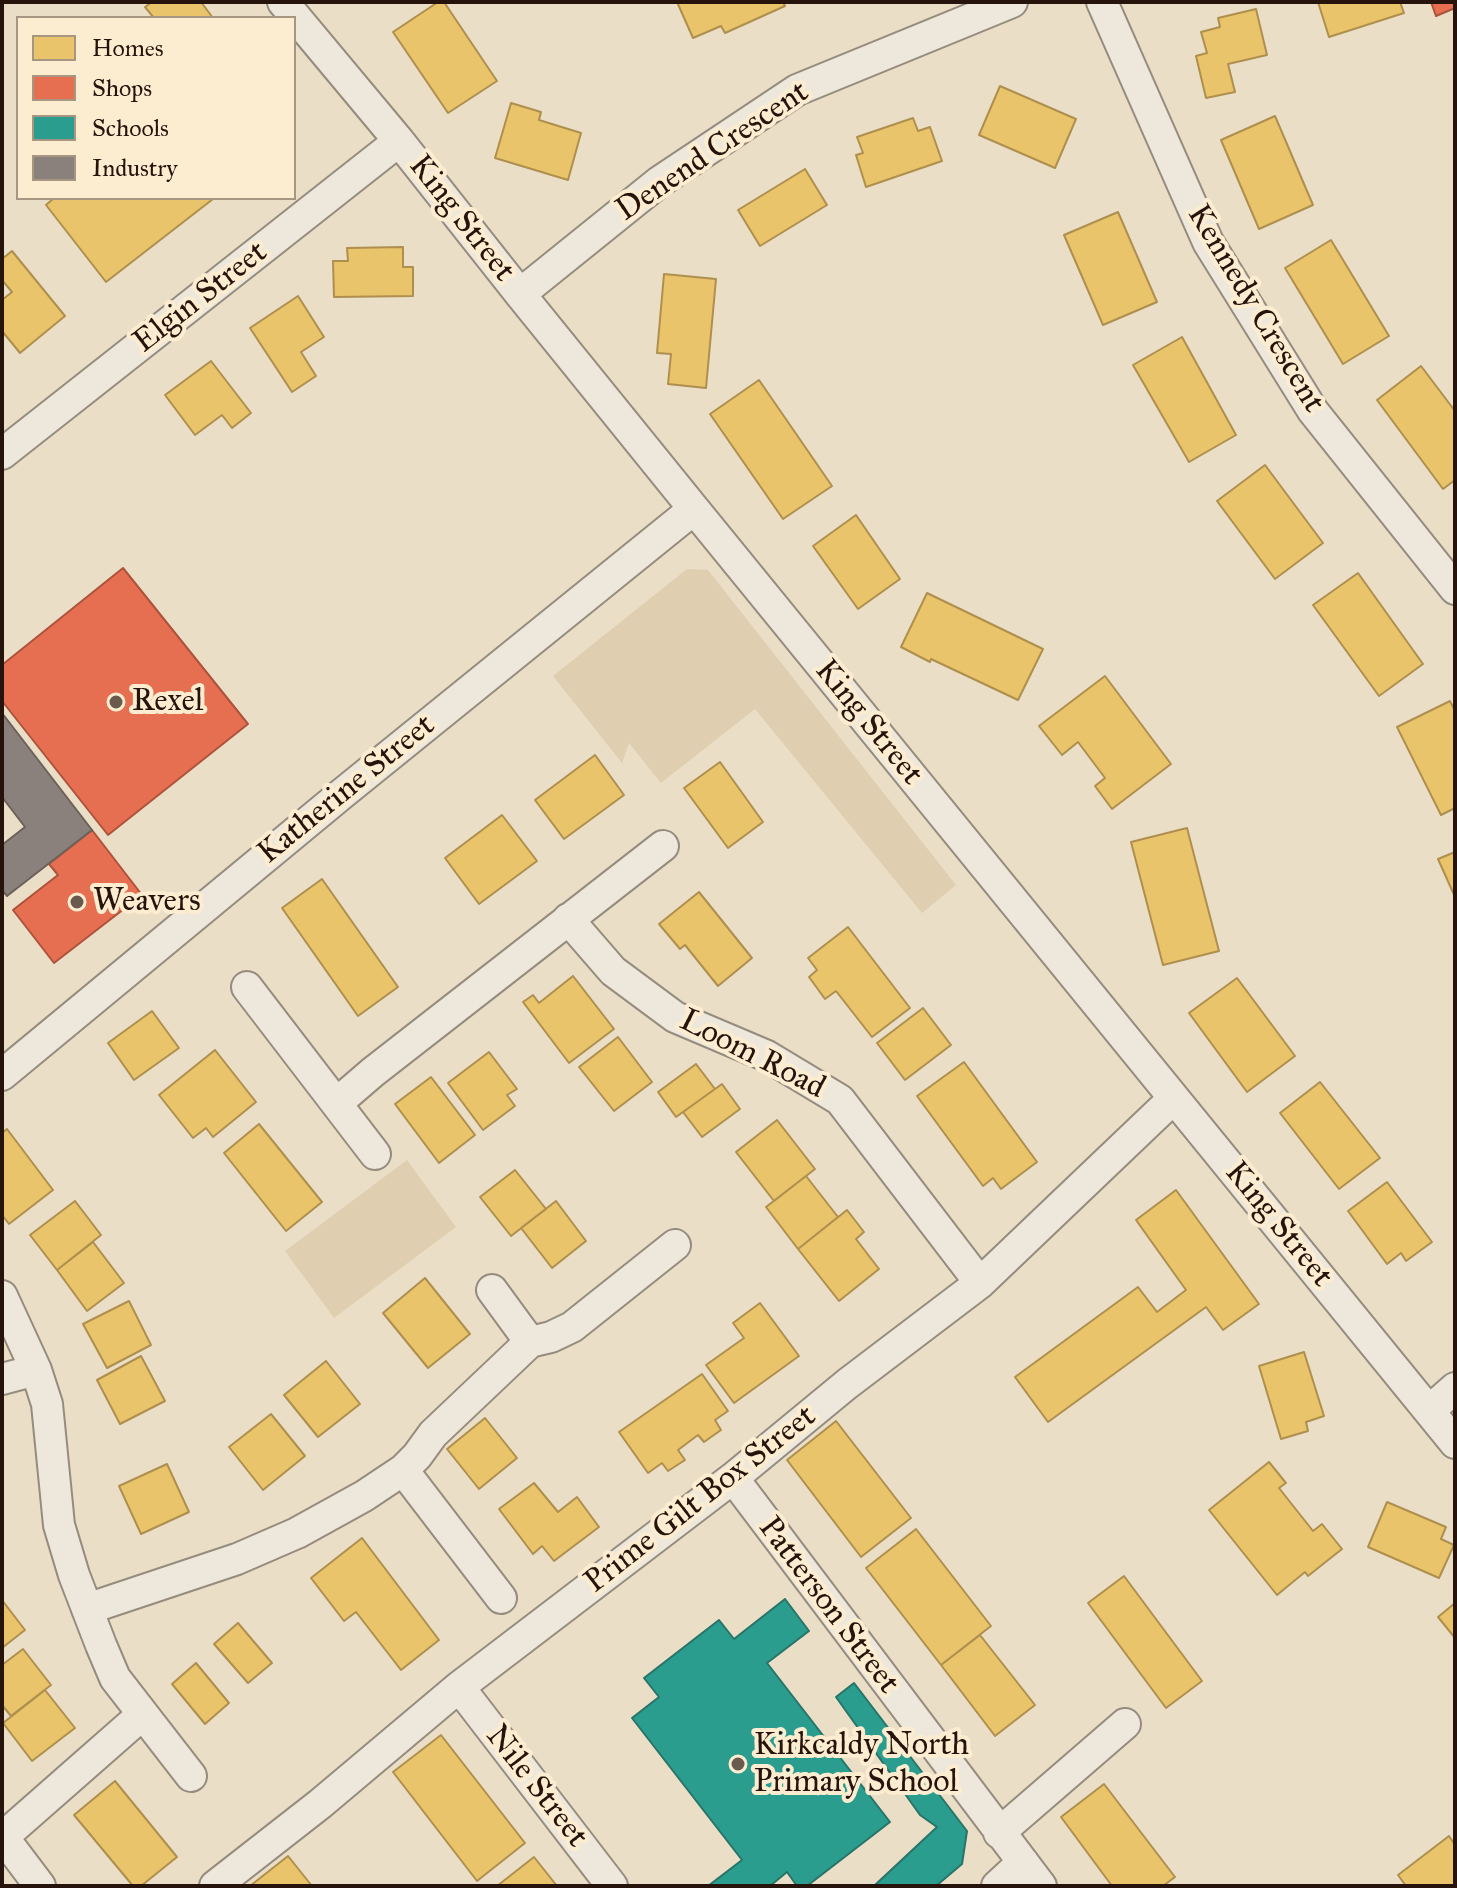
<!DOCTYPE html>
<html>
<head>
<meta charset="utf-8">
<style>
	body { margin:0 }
	#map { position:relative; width:1457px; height:1888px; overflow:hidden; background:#ebdec7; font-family:"IM FELL Great Primer",serif }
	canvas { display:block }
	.frame { position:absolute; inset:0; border:4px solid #25130c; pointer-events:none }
	.legend { position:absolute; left:16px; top:16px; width:280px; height:184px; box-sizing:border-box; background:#fcedd1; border:2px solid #a69682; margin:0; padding:10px 14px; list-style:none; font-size:24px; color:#25130c }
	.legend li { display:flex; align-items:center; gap:16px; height:40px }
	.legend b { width:40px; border:2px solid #a69682 }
</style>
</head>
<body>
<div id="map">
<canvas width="1457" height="1888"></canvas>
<div class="frame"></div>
<ul class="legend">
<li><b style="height:22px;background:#e9c46a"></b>Homes</li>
<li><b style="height:22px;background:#e76f51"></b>Shops</li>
<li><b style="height:22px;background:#2a9d8f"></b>Schools</li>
<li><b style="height:22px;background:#8a817c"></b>Industry</li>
</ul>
</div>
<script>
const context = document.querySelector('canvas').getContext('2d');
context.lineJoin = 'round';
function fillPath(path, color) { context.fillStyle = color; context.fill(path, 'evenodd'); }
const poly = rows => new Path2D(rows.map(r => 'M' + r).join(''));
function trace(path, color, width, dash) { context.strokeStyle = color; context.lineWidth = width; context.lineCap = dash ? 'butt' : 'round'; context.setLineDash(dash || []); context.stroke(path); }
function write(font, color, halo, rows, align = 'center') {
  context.font = font + ' "IM FELL Great Primer",serif'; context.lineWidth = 8; context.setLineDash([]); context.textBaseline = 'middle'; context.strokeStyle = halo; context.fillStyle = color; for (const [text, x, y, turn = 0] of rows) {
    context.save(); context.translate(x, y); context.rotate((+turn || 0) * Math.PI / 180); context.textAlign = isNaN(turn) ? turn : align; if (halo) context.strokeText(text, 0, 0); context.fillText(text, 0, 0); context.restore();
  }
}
const green = poly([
	[687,569,708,570,956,885,922,913,755,709,661,783,629,743,622,763,553,676],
	[407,1160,456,1227,334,1318,285,1251]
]);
const homes = poly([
	[152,2,201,2,213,18,154,18,145,7,152,2],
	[438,2,444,2,497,81,448,113,393,32,438,2],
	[677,2,783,2,785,6,725,33,721,26,693,38,677,2],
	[1318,2,1400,2,1404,13,1329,37,1318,2],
	[1256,9,1267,55,1228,64,1235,92,1206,98,1196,56,1207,53,1201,32,1220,27,1218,18,1256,9],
	[1000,86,1076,119,1055,168,979,135,1000,86],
	[511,103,541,112,539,120,581,133,568,180,495,158,511,103],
	[1275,116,1313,205,1259,229,1221,140,1275,116],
	[913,118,918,131,930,127,942,161,866,187,856,155,863,153,857,137,913,118],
	[805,169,827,205,760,246,738,210,805,169],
	[54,198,212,198,213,199,106,282,46,205,54,198],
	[1118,212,1157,302,1103,325,1064,235,1118,212],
	[1331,240,1389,336,1343,364,1285,268,1331,240],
	[403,247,403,267,413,267,413,296,334,297,333,261,348,261,347,248,403,247],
	[12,251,65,316,20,353,2,331,2,300,12,292,2,280,2,259,12,251],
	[664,274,716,279,706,388,668,384,671,354,657,353,664,274],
	[298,296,324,337,301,352,316,376,292,392,250,328,298,296],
	[1182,337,1236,435,1189,462,1133,365,1182,337],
	[211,361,251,413,232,428,222,415,195,435,165,395,211,361],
	[1421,366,1455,411,1455,480,1443,489,1377,400,1421,366],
	[759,380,832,486,783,519,710,414,759,380],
	[1265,465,1323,543,1275,579,1217,501,1265,465],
	[856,515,900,579,858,609,813,546,856,515],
	[1358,573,1423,664,1379,696,1313,605,1358,573],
	[927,593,1043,649,1018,700,931,659,930,662,901,647,927,593],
	[1105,676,1171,764,1112,809,1095,786,1105,778,1078,742,1062,755,1039,726,1105,676],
	[1450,701,1455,711,1455,808,1441,815,1397,727,1450,701],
	[595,755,624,795,564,839,535,800,595,755],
	[720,762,763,822,728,848,684,788,720,762],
	[502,815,537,861,479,904,445,858,502,815],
	[1187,828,1219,951,1163,965,1131,842,1187,828],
	[1455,852,1455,897,1438,859,1455,852],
	[322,879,398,987,358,1016,282,908,322,879],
	[699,892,752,958,718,986,685,945,680,949,659,924,699,892],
	[848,927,910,1008,872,1037,836,991,825,999,809,977,817,970,808,958,848,927],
	[573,976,614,1029,569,1063,523,1002,533,995,539,1003,573,976],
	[1237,978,1295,1056,1247,1092,1189,1013,1237,978],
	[923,1008,951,1045,905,1080,877,1043,923,1008],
	[152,1011,179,1048,134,1080,108,1043,152,1011],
	[618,1037,652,1082,614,1111,579,1067,618,1037],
	[215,1050,256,1102,213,1137,206,1128,193,1138,159,1095,215,1050],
	[489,1052,517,1089,507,1095,515,1106,483,1130,448,1083,489,1052],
	[964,1062,1037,1162,1001,1189,993,1178,983,1186,917,1096,964,1062],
	[696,1064,715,1089,676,1117,658,1092,696,1064],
	[431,1077,475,1135,439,1163,395,1104,431,1077],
	[1320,1082,1380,1158,1339,1189,1280,1113,1320,1082],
	[722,1084,740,1109,702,1137,683,1112,722,1084],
	[777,1120,815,1169,774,1201,736,1152,777,1120],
	[259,1124,322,1202,286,1231,224,1153,259,1124],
	[7,1129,53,1190,9,1224,2,1215,2,1133,7,1129],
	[515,1170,546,1209,511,1236,480,1197,515,1170],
	[806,1176,838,1217,798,1249,766,1207,806,1176],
	[1387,1182,1432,1242,1406,1261,1401,1253,1387,1264,1348,1211,1387,1182],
	[1176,1190,1259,1304,1223,1330,1206,1307,1048,1422,1015,1377,1138,1287,1157,1312,1186,1290,1136,1220,1176,1190],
	[75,1201,101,1235,57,1270,30,1235,75,1201],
	[556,1201,586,1241,552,1268,521,1228,556,1201],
	[847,1210,864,1232,856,1239,879,1269,839,1301,798,1249,847,1210],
	[93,1242,124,1283,87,1311,57,1270,93,1242],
	[425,1278,470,1334,428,1368,383,1313,425,1278],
	[129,1301,151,1345,107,1368,83,1324,129,1301],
	[760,1303,799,1356,734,1403,706,1365,744,1338,733,1323,760,1303],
	[1304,1352,1324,1416,1306,1422,1308,1431,1281,1439,1259,1366,1304,1352],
	[141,1356,165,1401,120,1424,97,1380,141,1356],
	[326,1361,360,1404,318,1437,284,1395,326,1361],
	[702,1374,728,1411,715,1420,721,1430,704,1442,698,1435,678,1450,685,1460,668,1471,662,1463,648,1473,619,1432,702,1374],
	[271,1414,305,1456,263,1490,229,1447,271,1414],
	[485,1418,517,1458,479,1489,447,1449,485,1418],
	[836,1421,911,1518,861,1557,787,1460,836,1421],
	[1269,1462,1286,1483,1279,1488,1313,1531,1322,1524,1342,1549,1308,1576,1305,1572,1277,1595,1209,1510,1269,1462],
	[167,1464,189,1512,141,1534,119,1486,167,1464],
	[534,1483,558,1512,577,1497,599,1527,554,1561,542,1546,533,1554,499,1509,534,1483],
	[1387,1502,1446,1527,1441,1539,1454,1545,1439,1578,1368,1547,1387,1502],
	[916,1529,991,1626,941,1665,866,1568,916,1529],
	[362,1538,439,1640,401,1670,356,1612,344,1621,311,1578,362,1538],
	[1124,1576,1202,1681,1166,1708,1088,1603,1124,1576],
	[2,1600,25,1630,2,1648,2,1600],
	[1455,1603,1455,1638,1438,1617,1455,1603],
	[238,1623,272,1663,248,1683,214,1644,238,1623],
	[980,1635,1035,1705,995,1736,941,1665,980,1635],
	[23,1649,51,1685,11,1716,2,1705,2,1665,23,1649],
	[196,1663,229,1703,205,1724,172,1684,196,1663],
	[45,1690,75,1728,32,1761,3,1723,45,1690],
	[441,1735,525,1843,477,1881,393,1772,441,1735],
	[115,1781,177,1857,141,1886,133,1886,74,1815,115,1781],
	[1104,1784,1175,1877,1163,1886,1112,1886,1061,1817,1104,1784],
	[1449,1836,1455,1845,1455,1886,1406,1886,1398,1875,1449,1836],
	[288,1856,312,1886,250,1886,288,1856],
	[534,1857,557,1886,497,1886,534,1857]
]);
const shops = poly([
	[1431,2,1455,2,1455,8,1436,16,1431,2],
	[123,568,248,724,108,835,2,701,2,665,123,568],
	[92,830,142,895,54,963,13,910,58,875,49,864,92,830]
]);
const schools = poly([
	[785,1599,809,1631,767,1663,890,1822,807,1886,797,1886,787,1872,770,1886,708,1886,742,1860,632,1718,659,1697,644,1678,719,1620,734,1639,785,1599],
	[854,1683,967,1831,962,1864,936,1886,875,1885,937,1827,920,1815,836,1697,854,1683]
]);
const industry = poly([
	[2,713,92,830,7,896,2,890,2,845,25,827,2,797,2,713]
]);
const street = poly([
	[283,2,399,141,520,294,694,509,1455,1443],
	[1102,2,1208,242,1313,411,1455,589],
	[520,294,659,182,797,90,1012,2],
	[2,454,399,141],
	[568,919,613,971,675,1017,767,1056,840,1100,980,1283],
	[247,987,375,1154],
	[2,1075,343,793,694,509],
	[337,1103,373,1072,663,846],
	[492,1290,530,1342],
	[2,1296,36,1370,47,1404,59,1525,74,1575,101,1645,115,1678,191,1776],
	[2,1379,36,1370],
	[1430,1410,1455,1388],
	[403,1470,501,1598],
	[733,1478,1041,1886],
	[87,1609,237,1559,297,1533,364,1496,403,1470,417,1456,433,1434,530,1342,551,1337,572,1327,675,1245],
	[459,1687,612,1886],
	[999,1833,1125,1724],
	[40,1886,3,1837,143,1714],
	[215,1886,320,1804,459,1687,733,1478,847,1384,980,1283,1174,1098],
	[997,1886,1023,1862]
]);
const markers = [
	[116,702,8,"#6a5a4d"],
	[77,902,8,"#6a5a4d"],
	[738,1764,8,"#6a5a4d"]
];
const streetNames = [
	["Denend Crescent",713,152,-34],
	["King Street",461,219,52],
	["Elgin Street",201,298,-38],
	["Kennedy Crescent",1255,309,59],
	["King Street",868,723,51],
	["Katherine Street",347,790,-39],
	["Loom Road",752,1055,27],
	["King Street",1278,1225,51],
	["Prime Gilt Box Street",701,1500,-38],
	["Patterson Street",828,1606,53],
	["Nile Street",536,1787,52]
];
const poiNames = [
	["Rexel",132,702],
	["Weavers",93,902],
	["Kirkcaldy North",754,1746],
	["Primary School",754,1783]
];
fillPath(green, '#dfceaf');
fillPath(homes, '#e9c46a');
trace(homes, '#ae8f4e', 2);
fillPath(shops, '#e76f51');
trace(shops, '#ad533c', 2);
fillPath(schools, '#2a9d8f');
trace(schools, '#287468', 2);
fillPath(industry, '#8a817c');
trace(industry, '#6c605a', 2);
trace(street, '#958c7e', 34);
trace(street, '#eee7db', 30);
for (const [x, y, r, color] of markers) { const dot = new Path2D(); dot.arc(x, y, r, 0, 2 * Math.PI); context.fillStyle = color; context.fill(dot); trace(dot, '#fcedd1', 3); }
write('32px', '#25130c', '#fcedd1', streetNames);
write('32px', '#25130c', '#fcedd1', poiNames, 'left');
</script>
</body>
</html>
